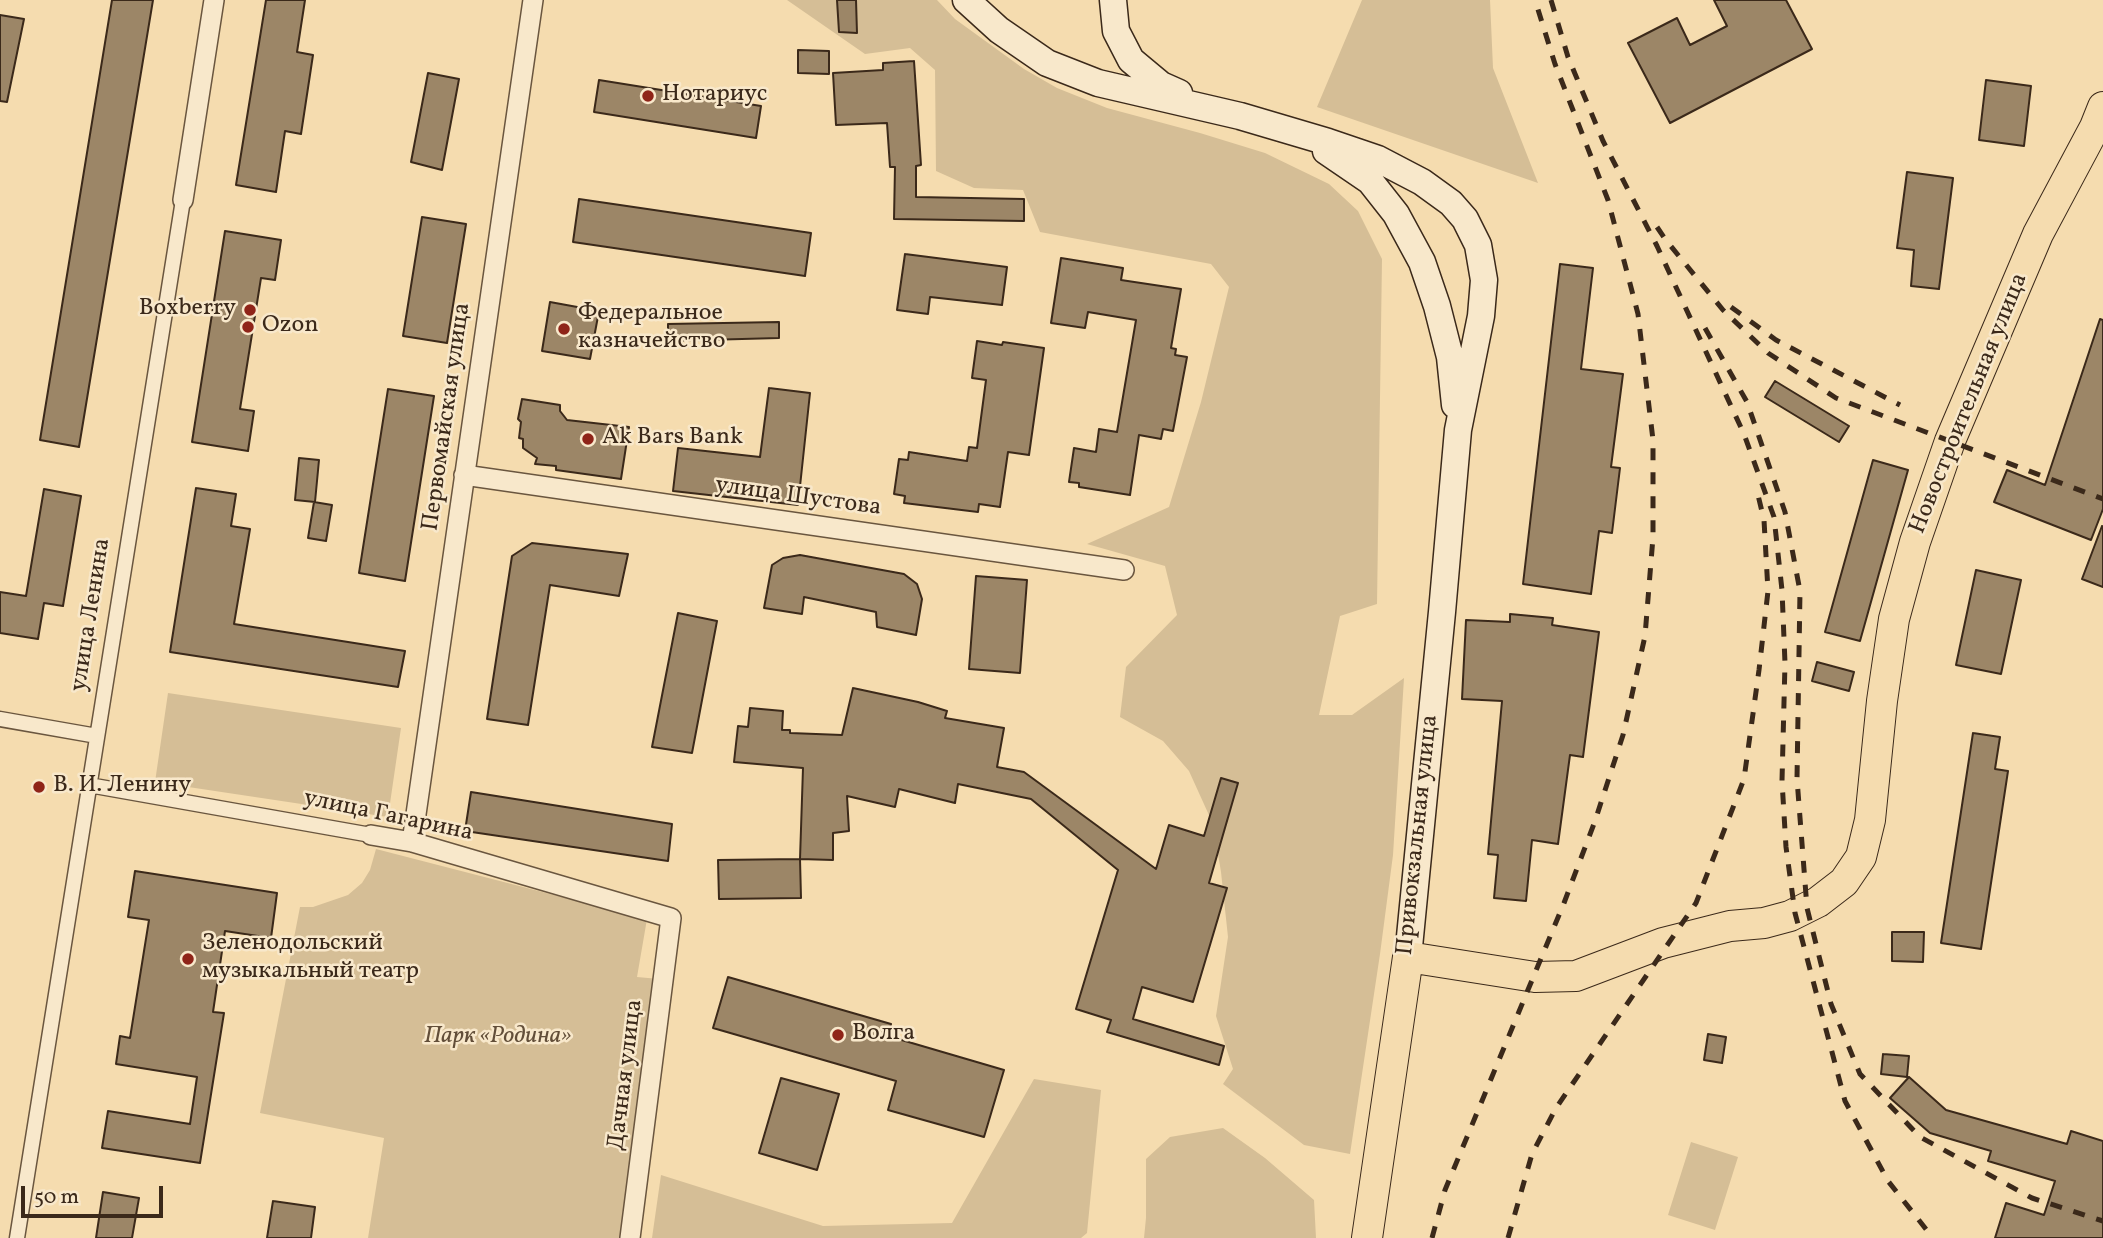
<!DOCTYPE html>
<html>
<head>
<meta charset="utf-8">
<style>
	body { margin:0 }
	#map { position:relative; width:2103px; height:1238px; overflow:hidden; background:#f5dcaf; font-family:Vollkorn,serif }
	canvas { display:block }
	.scale { position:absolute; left:21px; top:1186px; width:142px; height:32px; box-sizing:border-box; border:4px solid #3b291a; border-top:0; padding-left:9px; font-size:21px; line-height:24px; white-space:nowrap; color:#3b291a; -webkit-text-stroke:5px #f8e8cb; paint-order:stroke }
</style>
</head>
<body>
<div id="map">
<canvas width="2103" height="1238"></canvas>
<div class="scale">50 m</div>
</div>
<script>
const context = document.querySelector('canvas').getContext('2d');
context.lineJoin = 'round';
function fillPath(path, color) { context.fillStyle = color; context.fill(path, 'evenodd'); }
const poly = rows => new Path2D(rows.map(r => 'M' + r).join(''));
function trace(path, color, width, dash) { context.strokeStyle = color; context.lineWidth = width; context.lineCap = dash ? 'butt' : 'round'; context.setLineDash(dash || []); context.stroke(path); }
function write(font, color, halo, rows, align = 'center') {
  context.font = font + ' Vollkorn,serif'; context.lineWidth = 5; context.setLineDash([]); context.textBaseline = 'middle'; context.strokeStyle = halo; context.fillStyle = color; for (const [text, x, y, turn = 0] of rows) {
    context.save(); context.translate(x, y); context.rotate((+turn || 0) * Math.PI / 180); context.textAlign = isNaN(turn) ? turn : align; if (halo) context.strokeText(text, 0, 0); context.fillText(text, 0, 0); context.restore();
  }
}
const green = poly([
	[787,0,937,0,955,19,1024,69,1057,88,1107,108,1200,133,1265,153,1329,184,1358,211,1382,259,1377,604,1340,616,1319,715,1352,715,1404,678,1393,855,1380,954,1350,1154,1304,1145,1223,1084,1233,1069,1216,1016,1228,937,1221,872,1213,824,1189,771,1163,741,1120,717,1126,667,1177,615,1165,566,1087,544,1169,507,1201,402,1229,287,1211,264,1040,232,1023,190,974,188,936,171,935,70,910,48,865,54],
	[1362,0,1490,0,1493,68,1538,183,1317,107],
	[168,693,401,728,388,817,155,782],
	[376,849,647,919,637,977,659,979,623,1238,368,1238,384,1138,260,1113,300,907,313,907,348,895,362,883,370,870],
	[1034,1079,1101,1090,1087,1233,1081,1238,652,1238,661,1175,823,1226,952,1223],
	[1223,1128,1265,1158,1314,1200,1316,1238,1144,1238,1146,1218,1146,1159,1170,1137],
	[1691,1142,1738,1157,1715,1230,1668,1215]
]);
const building = poly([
	[112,0,153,0,79,447,40,440,112,0],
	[266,0,305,0,297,52,313,55,301,134,285,131,276,192,236,185,266,0],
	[837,0,856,0,857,33,839,32,837,0],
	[1714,0,1786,0,1812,49,1670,123,1628,43,1677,18,1690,45,1727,26,1714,0],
	[0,15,24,19,7,102,0,101,0,15],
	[798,50,829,51,829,74,798,73,798,50],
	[914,61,921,165,916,166,916,197,1024,199,1024,221,894,219,895,167,890,167,887,123,836,125,833,73,883,70,883,63,914,61],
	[428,73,459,79,442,170,411,162,428,73],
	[599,80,761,106,756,138,594,112,599,80],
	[1986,80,2031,86,2024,146,1979,140,1986,80],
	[1907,172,1953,178,1939,289,1911,286,1914,250,1897,248,1907,172],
	[579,199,811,233,805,276,573,242,579,199],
	[422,217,466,224,447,343,403,336,422,217],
	[225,231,281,240,275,280,261,278,240,409,254,411,248,451,192,442,225,231],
	[905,254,1007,267,1002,305,930,297,928,314,897,310,905,254],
	[1061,258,1123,268,1121,280,1181,289,1171,348,1176,349,1175,355,1187,357,1173,431,1163,429,1161,439,1139,435,1130,495,1079,487,1079,483,1069,482,1074,448,1096,452,1099,429,1117,432,1136,320,1088,312,1085,328,1051,323,1061,258],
	[1560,264,1593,268,1581,369,1623,374,1611,467,1620,468,1612,533,1599,531,1591,594,1523,584,1560,264],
	[550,302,599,311,590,359,542,351,550,302],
	[2100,319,2103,320,2103,509,2091,540,1994,502,2007,470,2045,485,2100,319],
	[779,322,779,338,668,341,668,324,779,322],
	[977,341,1002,345,1003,342,1044,348,1029,455,1008,452,1000,507,979,504,978,512,904,503,905,496,894,494,899,459,908,460,909,452,967,461,969,447,977,448,986,380,972,378,977,341],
	[1775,381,1849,426,1839,442,1765,397,1775,381],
	[769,388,810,393,798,505,673,491,678,448,760,457,769,388],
	[388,389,434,396,405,581,359,573,388,389],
	[522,399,560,405,560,411,567,420,629,427,621,479,556,470,556,466,535,464,537,458,523,448,523,439,519,438,521,422,518,419,522,399],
	[299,458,319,460,315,502,295,500,299,458],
	[1873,460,1908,470,1860,641,1825,632,1873,460],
	[196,488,236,494,231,526,250,529,234,624,405,651,398,687,170,652,196,488],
	[44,489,81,496,63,606,44,603,38,639,0,633,0,592,26,596,44,489],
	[314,502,332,505,326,541,308,538,314,502],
	[2102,526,2103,527,2103,587,2082,579,2102,526],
	[532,543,628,554,619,596,550,585,528,725,487,719,512,556,532,543],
	[800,555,904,574,917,584,922,599,916,635,877,627,876,612,804,597,802,614,764,608,772,565,783,558,800,555],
	[1976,570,2021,580,2001,674,1956,665,1976,570],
	[976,576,1027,580,1020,673,969,669,976,576],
	[678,613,717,621,692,753,652,747,678,613],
	[1510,614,1553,618,1552,625,1599,632,1583,757,1570,755,1558,844,1532,840,1526,901,1494,898,1498,855,1488,854,1502,701,1462,699,1466,620,1510,622,1510,614],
	[1817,662,1854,672,1849,691,1812,681,1817,662],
	[853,688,918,702,947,711,945,718,1004,728,997,767,1024,772,1156,869,1169,825,1204,836,1221,778,1238,783,1209,883,1227,888,1193,1002,1142,987,1133,1019,1224,1046,1219,1065,1107,1032,1111,1020,1076,1009,1118,870,1031,799,958,784,955,803,899,789,895,807,847,796,849,831,833,833,833,860,800,859,803,768,734,762,738,726,748,727,750,708,783,711,782,730,790,730,790,733,842,735,853,688],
	[1973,733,2000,737,1995,769,2008,771,1981,949,1941,943,1973,733],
	[471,792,672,824,668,861,465,831,471,792],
	[800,859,801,898,719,899,718,860,800,859],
	[135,871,277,893,271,938,225,931,213,1012,224,1013,200,1163,102,1148,108,1111,190,1124,197,1077,116,1064,120,1036,130,1038,149,920,128,917,135,871],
	[1892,932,1924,932,1923,962,1892,961,1892,932],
	[728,977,891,1024,888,1036,1004,1070,984,1137,888,1110,896,1081,713,1028,728,977],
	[1708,1034,1726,1037,1722,1063,1704,1060,1708,1034],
	[1883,1054,1909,1056,1907,1077,1881,1074,1883,1054],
	[1909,1077,1946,1110,2067,1144,2071,1131,2103,1141,2103,1238,1995,1238,2006,1203,2044,1215,2055,1181,1988,1161,1991,1151,1930,1133,1890,1098,1909,1077],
	[781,1078,839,1094,817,1170,759,1153,781,1078],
	[103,1192,139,1198,132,1238,96,1238,103,1192],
	[273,1201,315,1207,311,1238,267,1238,273,1201]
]);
const pedestrian = poly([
	[0,719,97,736],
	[89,785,371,835],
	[17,1238,183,200]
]);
const minor = poly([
	[183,200,214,0],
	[464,475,1124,570],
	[371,835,412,842,671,918,630,1238],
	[412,842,533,0]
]);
const secondary = poly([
	[966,0,999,30,1047,63,1098,83,1240,116,1328,142,1378,159,1422,182,1451,203,1465,219,1478,245,1484,280,1481,316,1458,430,1442,612,1408,957],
	[1113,0,1116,31,1131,60,1161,85,1179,93],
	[1326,151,1370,181,1396,214,1422,262,1437,306,1450,357,1455,405]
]);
const primary = poly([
	[1367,1238,1408,957,1535,977,1576,976,1663,943,1730,926,1764,923,1790,916,1818,902,1844,882,1861,857,1870,820,1882,701,1894,619,1915,542,1950,441,2038,234,2095,127,2103,107]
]);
const rail = poly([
	[1551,0,1568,57,1603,141,1657,246,1744,434,1774,517,1782,590,1785,663,1782,781,1786,847,1795,913,1845,1101,1888,1181,1933,1238],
	[1657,227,1665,239,1723,310,1768,353,1836,398,2103,499],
	[1731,307,1776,340,1900,405],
	[1705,328,1747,402,1785,512,1800,591,1797,779,1807,908,1831,1004,1860,1074,1920,1137,2032,1198,2103,1221],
	[1432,1238,1445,1190,1564,903,1595,821,1623,735,1645,636,1653,537,1653,440,1638,314,1608,200,1555,64,1535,0],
	[1508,1238,1532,1154,1556,1108,1696,903,1744,779,1759,670,1768,591,1764,520,1758,495]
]);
const markers = [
	[648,96,7,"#8f2418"],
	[250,310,7,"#8f2418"],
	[248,327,7,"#8f2418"],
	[564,329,7,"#8f2418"],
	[588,439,7,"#8f2418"],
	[39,787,7,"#8f2418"],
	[188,959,7,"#8f2418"],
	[838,1035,7,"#8f2418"]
];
const poiNames = [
	["Нотариус",662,96],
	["Boxberry",236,310,"right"],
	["Федеральное",578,315],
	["казначейство",578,343],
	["Ozon",262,327],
	["Ak Bars Bank",602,439],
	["В. И. Ленину",53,787],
	["Зеленодольский",202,945],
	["музыкальный театр",202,973],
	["Волга",852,1035]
];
const streetNames = [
	["Новостроительная улица",1970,404,-68],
	["Первомайская улица",448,417,-82],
	["улица Шустова",798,498,8],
	["улица Ленина",92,615,-81],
	["улица Гагарина",388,817,12],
	["Привокзальная улица",1419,835,-84],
	["Дачная улица",627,1075,-83]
];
const parkNames = [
	["Парк «Родина»",498,1038]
];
fillPath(green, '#d5be96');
fillPath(building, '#9c8667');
trace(building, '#3b291a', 2);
trace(pedestrian, '#6a563f', 17);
trace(minor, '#6a563f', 22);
trace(secondary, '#3b291a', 29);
trace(primary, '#3b291a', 32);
trace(pedestrian, '#f8e8cb', 14);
trace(minor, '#f8e8cb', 19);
trace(secondary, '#f8e8cb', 26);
trace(primary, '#f5dcaf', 30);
trace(rail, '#3b291a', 5, [12, 12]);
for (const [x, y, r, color] of markers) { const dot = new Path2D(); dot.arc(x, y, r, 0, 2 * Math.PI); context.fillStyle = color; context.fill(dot); trace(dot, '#f8e8cb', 2.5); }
write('24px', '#3b291a', '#f8e8cb', poiNames, 'left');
write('24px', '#3b291a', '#f8e8cb', streetNames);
write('italic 24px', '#624e39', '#f8e8cb', parkNames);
</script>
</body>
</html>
